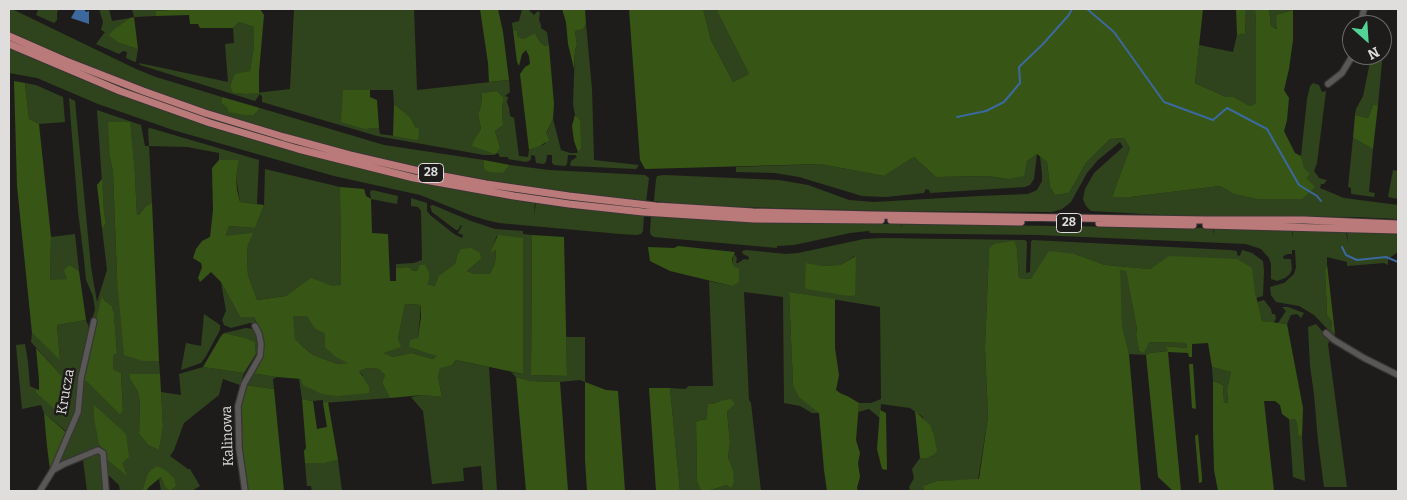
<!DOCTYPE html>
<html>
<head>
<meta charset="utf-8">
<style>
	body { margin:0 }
	#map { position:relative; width:1407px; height:500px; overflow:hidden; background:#1e1c1b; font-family:Bitter,serif }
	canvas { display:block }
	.frame { position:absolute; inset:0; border:10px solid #e0dedd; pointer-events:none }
	.north { position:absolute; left:1342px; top:15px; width:50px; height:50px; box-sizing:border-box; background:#1e1c1b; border:1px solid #6c6a69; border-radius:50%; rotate:154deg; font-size:14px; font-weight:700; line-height:20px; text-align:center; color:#e0dedd }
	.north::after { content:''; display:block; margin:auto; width:18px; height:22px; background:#54d396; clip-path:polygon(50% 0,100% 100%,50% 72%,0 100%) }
</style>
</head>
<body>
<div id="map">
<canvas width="1407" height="500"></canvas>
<div class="frame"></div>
<div class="north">N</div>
</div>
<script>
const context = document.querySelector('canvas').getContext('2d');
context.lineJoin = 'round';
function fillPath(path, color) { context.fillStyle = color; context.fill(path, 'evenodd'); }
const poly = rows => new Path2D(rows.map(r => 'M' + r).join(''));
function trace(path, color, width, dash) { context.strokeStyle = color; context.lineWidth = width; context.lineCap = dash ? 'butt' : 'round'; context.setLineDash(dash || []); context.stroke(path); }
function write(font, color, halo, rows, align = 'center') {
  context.font = font + ' Bitter,serif'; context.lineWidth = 5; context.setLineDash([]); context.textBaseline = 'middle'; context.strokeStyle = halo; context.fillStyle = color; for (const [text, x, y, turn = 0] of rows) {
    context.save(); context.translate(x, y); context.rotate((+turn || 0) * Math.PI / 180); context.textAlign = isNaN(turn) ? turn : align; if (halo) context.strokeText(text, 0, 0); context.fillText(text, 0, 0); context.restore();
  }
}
const green = poly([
	[9,9,12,9,136,69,156,77,222,97,221,103,254,115,260,108,384,145,484,160,484,169,503,173,510,165,549,170,645,175,649,178,646,202,529,187,448,173,362,155,306,140,220,114,116,78,9,32],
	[36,9,59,9,57,12,57,20,54,23,36,15,38,11],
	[99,9,109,9,112,21,130,18,117,27,119,43,138,49,136,61,135,62,126,58,127,52,123,51,119,54,96,44,105,32,101,30,103,22],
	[132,9,181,9,156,11,156,16,134,17],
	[294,9,414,9,417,90,509,80,510,92,505,96,508,97,507,102,509,108,510,116,514,118,519,156,528,157,529,150,545,144,546,134,553,119,561,150,570,153,577,153,579,150,580,120,575,115,573,104,575,51,577,44,575,31,583,29,586,24,592,89,594,160,639,165,636,169,572,166,570,165,571,161,577,157,575,155,568,155,567,164,565,166,554,165,552,163,552,155,547,155,546,162,544,164,536,163,535,156,531,155,531,159,529,161,526,162,508,159,508,157,500,157,498,153,494,155,484,155,377,136,262,102,262,96,260,94,255,101,140,65,139,63,228,82,225,44,234,43,233,28,239,22,254,27,254,46,250,71,232,83,230,87,233,93,247,94,290,89],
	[343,90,393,90,394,104,410,117,416,128,418,139,380,134,379,128,371,128],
	[497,91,504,98,502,106,503,125,495,131,500,147,475,138,481,129,478,114,481,106,482,93],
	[522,9,528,9,534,15,538,11,540,13,539,20,541,25,541,28,547,32,549,46,545,46,540,42,535,33,523,39,518,38,517,31,513,30,512,23,519,21],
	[703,9,718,9,718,13,749,74,733,82,711,40],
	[1246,9,1255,9,1256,23,1256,103,1250,106,1234,97,1226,97,1195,83,1199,45,1233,52,1237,35,1245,34],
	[1269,9,1293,9,1293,10,1276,15,1278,29,1271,26],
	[1385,31,1378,105,1373,105,1368,118,1355,115,1356,109,1363,96,1369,67,1369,55,1382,55,1382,32],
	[9,48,83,80,169,112,213,127,294,152,388,175,470,192,535,203,534,216,536,203,644,215,643,231,641,234,637,235,620,234,499,223,486,220,470,215,420,195,334,176,173,130,98,104,37,78,9,73],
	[25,83,36,85,63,97,65,122,39,124,29,119],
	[1313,83,1319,85,1322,92,1326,91,1317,163,1314,171,1319,178,1327,180,1324,184,1321,184,1320,188,1344,198,1398,205,1398,219,1355,217,1178,216,1091,211,1086,206,1083,199,1085,189,1094,173,1123,147,1120,142,1098,160,1087,173,1071,202,1062,209,1052,212,884,211,702,206,654,201,656,179,657,176,664,175,779,180,808,185,849,200,874,202,979,196,1028,194,1037,190,1042,181,1042,174,1040,156,1047,162,1050,187,1055,195,1069,193,1086,163,1110,139,1124,138,1130,148,1112,197,1130,197,1220,186,1232,193,1306,178,1301,156,1307,99,1310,86],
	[69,98,75,101,91,267,97,302,107,270,102,228,106,224,104,211,97,110,141,125,145,146,149,146,148,129,150,128,259,160,257,204,240,202,236,177,239,160,219,160,219,153,187,147,149,146,152,203,146,206,139,215,137,216,135,177,110,157,113,172,117,278,143,361,159,361,160,374,129,374,130,379,138,392,140,402,139,434,148,445,159,450,163,427,161,392,181,395,179,374,203,367,244,373,240,385,223,379,219,395,184,423,174,450,170,456,188,469,190,469,200,486,192,491,161,491,159,479,161,477,165,487,165,470,143,489,143,491,120,491,119,485,106,473,107,460,126,475,99,444,102,448,62,463,56,458,68,433,44,413,41,405,22,409,16,345,25,344,28,362,30,386,36,389,36,393,65,417,66,394,61,388,62,376,31,342,32,333,60,359,57,325,86,320,89,328,95,310,93,296,86,280,84,259,78,211],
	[103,297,105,301,112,306,114,314,117,353,113,356,113,369,121,373,123,411,120,415,86,381,94,328],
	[1353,138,1373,149,1369,192,1375,193,1374,197,1352,194,1351,193,1351,188,1348,187],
	[1037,154,1034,179,1030,185,1025,187,930,193,929,190,926,189,924,193,886,197,862,196,799,177,775,173,736,172,736,167,820,164,884,176,914,157,936,177,988,176,1008,179,1027,161],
	[265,169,340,187,341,285,332,287,311,279,286,296,257,300,248,275,247,258,248,244,224,236,229,226,255,228,264,205],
	[1393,170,1398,171,1398,199,1388,197],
	[372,190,398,196,397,204,371,199,370,192],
	[411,198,427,203,427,211,430,215,454,234,462,238,463,235,458,233,462,226,461,225,458,230,456,230,432,212,430,206,433,205,471,221,495,229,523,231,523,234,532,235,531,375,567,376,566,337,585,337,585,382,580,380,560,382,530,381,516,377,511,372,522,374,497,235,491,252,496,250,495,263,490,274,475,274,467,271,481,259,457,256,455,264,448,270,436,286,427,284,418,270,414,271,408,267,396,268,396,264,414,263,422,260,421,211,418,207,411,206],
	[651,216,749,222,901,224,902,227,902,224,1213,228,1214,235,1214,228,1292,230,1292,238,1293,230,1346,232,1348,244,1347,232,1398,233,1398,252,1388,259,1388,265,1384,263,1347,266,1347,262,1327,257,1327,264,1325,270,1327,315,1332,322,1331,329,1335,334,1334,336,1314,315,1299,306,1276,302,1271,295,1270,287,1284,283,1294,274,1296,267,1295,250,1292,250,1292,254,1288,254,1283,256,1284,259,1291,259,1292,269,1290,274,1285,278,1277,281,1271,279,1271,264,1269,258,1261,249,1246,244,1037,235,870,233,869,231,850,233,794,245,777,246,777,248,654,237,651,235,650,232],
	[75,234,79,271,70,265,67,279,50,281,51,237],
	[883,238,1025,240,1027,242,1026,273,1030,272,1031,242,1032,240,1230,250,1237,251,1237,255,1240,256,1242,250,1252,253,1263,261,1264,271,1263,296,1256,298,1255,292,1170,256,1150,269,1105,265,1075,254,1031,279,1019,278,1017,249,989,249,985,348,988,417,978,480,937,481,923,486,924,491,910,491,909,487,914,478,912,469,920,458,925,459,934,455,923,417,910,408,881,404,880,418,869,409,858,412,859,403,871,403,881,399,880,307,789,292,793,385,819,413,812,413,800,406,784,403,783,297,744,292,749,400,751,403,761,491,707,491,727,485,733,470,728,457,730,442,727,411,720,401,713,404,707,419,700,420,696,422,697,481,701,491,680,491,670,388,685,389,689,386,713,386,709,281,732,286,735,267,732,263,734,254,737,258,736,263,738,263,744,259,748,260,749,257,743,254,742,251,746,250,786,254,798,253,864,239],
	[855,256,855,295,821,266,840,265],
	[1119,270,1126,270,1137,329,1136,334,1139,351,1144,352,1148,342,1186,343,1187,348,1167,346,1168,351,1150,353,1146,355,1129,354,1122,325],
	[221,282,240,317,254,317,257,324,250,323,231,328,224,325,222,320,226,311],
	[1264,300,1271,309,1272,314,1275,314,1275,315,1276,318,1274,323,1262,321,1257,302],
	[405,304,421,305,418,338,409,347,423,352,438,356,433,359,411,353,393,357,382,353,398,339],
	[1282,307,1288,307,1304,313,1301,318,1297,314,1291,315,1287,324,1278,323,1286,311],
	[204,314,220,325,220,330,206,356,201,363,181,370,186,343,201,346],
	[292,315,308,316,315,329,325,334,350,363,337,364,313,355,302,346,295,339],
	[1316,324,1330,340,1328,344,1347,487,1324,487,1318,441,1314,394,1310,366,1308,327],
	[246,328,253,329,257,333,259,341,258,352,256,354,255,342,246,338,224,333],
	[456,360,489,367,497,491,483,491,481,466,463,468,464,481,432,484,423,411,411,397,422,395,442,397,438,377,440,367,452,365],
	[1212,367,1231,372,1227,389,1228,404,1224,403,1223,385,1213,381],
	[367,368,379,369,385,375,382,383,390,398,323,403,323,400,313,401,302,399,299,379,363,376,359,371],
	[250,373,277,377,273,379,274,389,245,385],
	[1289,419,1295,419,1297,423,1298,433,1302,437,1305,481,1293,477],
	[96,454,99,454,101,457,104,489,99,491,87,491,83,460,84,458],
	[338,460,342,491,312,491,311,486,307,486,305,463,325,463]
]);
const forest = poly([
	[181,9,260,9,264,15,259,72,259,93,247,94,233,93,230,87,235,74,250,71,254,46,254,27,239,22,233,28,200,28,198,24,190,24,189,15,156,16,156,11],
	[480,9,498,9,503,32,509,80,489,82,488,63],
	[562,9,585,9,586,24,583,29,575,31,577,44,575,51,574,69,568,44,566,22],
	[629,9,703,9,711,40,733,82,749,74,718,13,718,9,1203,9,1195,83,1226,97,1234,97,1250,106,1256,103,1256,23,1255,9,1269,9,1271,26,1277,29,1276,15,1293,10,1293,40,1289,69,1284,90,1289,98,1287,120,1284,131,1295,153,1301,156,1304,168,1310,174,1306,178,1315,187,1302,199,1258,199,1232,193,1220,186,1130,197,1112,197,1130,148,1124,138,1110,139,1086,163,1069,193,1055,195,1050,187,1047,162,1037,154,1027,161,1024,176,1008,179,988,176,936,177,914,157,884,176,820,164,645,169,640,160],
	[1236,9,1246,9,1245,34,1237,35],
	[134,17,138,49,119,43,109,35,117,27,130,18],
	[513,30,517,31,518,37,523,39,535,33,540,42,545,46,549,46,554,104,553,119,546,133,549,140,540,146,529,150,520,74,525,67,530,64,529,56,526,50,522,54,519,66,517,62],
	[14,81,25,83,29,119,39,124,51,237,50,280,67,279,64,270,70,265,79,271,86,320,57,325,60,360,32,333,17,186],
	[343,90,370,90,370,97,377,100,379,128,371,128,365,129,341,122],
	[497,91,504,98,502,106,503,125,495,131,500,147,497,152,495,154,472,146,475,138,481,129,478,114,481,106,482,93],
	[222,97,260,108,254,115,244,115,229,112,227,107,221,103],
	[394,104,410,117,416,128,419,128,418,140,393,136],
	[1373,105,1378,105,1373,149,1353,138,1355,115,1368,118],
	[575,115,580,120,581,148,578,152,574,141,572,126],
	[108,122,130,122,135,177,137,215,139,215,146,206,152,203,159,361,143,361,124,355,117,278,113,172,110,157],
	[219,160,239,160,236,177,237,190,240,202,264,205,255,228,229,226,225,236,253,233,248,244,247,258,248,275,257,300,286,296,311,278,332,286,341,285,340,187,364,189,366,196,371,199,372,233,388,234,390,281,396,281,396,268,408,267,414,271,418,270,420,265,425,265,429,273,429,280,427,284,435,286,439,276,455,264,457,256,461,249,471,248,480,253,481,259,467,271,475,274,490,274,495,263,496,250,490,253,498,235,523,238,523,374,456,360,452,365,440,368,438,377,442,397,422,395,390,398,382,383,385,375,379,369,367,368,359,371,369,387,369,393,337,396,322,394,303,385,301,379,277,377,250,373,263,345,261,331,254,317,240,317,221,282,211,272,200,282,198,278,202,267,201,263,193,258,196,249,202,241,210,237,213,210,212,168],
	[405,304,421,305,421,317,418,338,410,340,409,347,423,352,437,356,433,359,411,353,393,357,383,353,401,347,398,339],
	[293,316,307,316,315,329,325,334,325,347,336,357,348,363,337,364,313,355,302,346,295,339],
	[484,160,510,165,503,173,489,172,484,169],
	[102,179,104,211,106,224,102,228,97,185],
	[532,235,564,237,567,376,531,375],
	[1014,241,1017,249,1019,278,1031,279,1049,251,1075,254,1105,265,1150,269,1169,256,1237,259,1252,268,1255,292,1262,321,1287,324,1303,408,1302,437,1298,434,1297,423,1295,419,1289,419,1282,414,1280,405,1275,401,1264,401,1274,491,1218,491,1214,470,1213,429,1213,381,1223,385,1224,403,1228,403,1227,389,1231,372,1212,367,1208,343,1192,344,1192,357,1189,357,1188,353,1168,352,1181,491,1173,491,1158,477,1146,355,1150,353,1168,351,1166,346,1187,348,1186,343,1149,342,1144,353,1139,351,1136,334,1137,329,1126,271,1120,270,1122,325,1129,354,1141,491,924,491,923,486,937,481,979,479,988,417,985,348,989,249,994,244],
	[678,246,735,252,732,259,732,263,735,267,739,269,739,282,732,286,670,271,650,261,648,247,674,248],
	[856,256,855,295,849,296,807,289,805,287,806,263,821,266,840,265],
	[1327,264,1335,334,1331,329,1332,322,1327,315,1325,270],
	[789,292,835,299,835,348,839,375,836,390,840,393,849,397,859,403,856,440,860,453,858,463,860,477,857,488,858,491,827,491,824,470,819,413,799,397,793,385],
	[102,296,105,301,112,306,114,314,117,353,113,356,113,369,121,373,123,411,120,415,86,381,78,377,89,329,94,328],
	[224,333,246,338,255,342,256,354,244,373,203,367,221,336],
	[36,348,62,376,61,388,66,394,65,418,36,393,36,389,39,390,39,380],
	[1189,364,1193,364,1196,409,1192,408],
	[129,374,160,374,163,427,159,450,148,445,139,434,140,402,138,392,130,379],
	[516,377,530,381,560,382,568,491,526,491],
	[585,382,606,390,618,391,625,491,587,491,585,459],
	[245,385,274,389,284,491,248,491,243,467,240,423,242,388],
	[649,388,670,388,680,491,656,491],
	[302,399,313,401,317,429,327,427,323,403,328,402,338,460,325,463,305,463,304,451,306,448],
	[731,399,735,404,727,411,730,442,728,457,733,470,734,482,731,488,727,485,707,491,701,491,697,481,696,422,700,420,707,419,708,404,713,404,720,401],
	[94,405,126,434,129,457,122,463,127,476,107,460,103,450,99,444,94,418],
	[880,410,886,413,887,470,882,469,877,449],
	[915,411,930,425,933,433,937,450,934,455,925,459,920,458],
	[44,413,68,434,50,470,47,446],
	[1198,434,1202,477,1202,482,1199,483,1195,436],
	[157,466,165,470,174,478,176,486,170,490,165,487,161,477,149,487,146,491,143,491,143,489,148,474,151,470]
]);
const water = poly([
	[76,9,84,9,86,12,89,11,89,24,71,18]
]);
const stream = poly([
	[1087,9,1114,32,1164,102,1213,120,1227,108,1267,129,1299,185,1317,196,1321,201],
	[957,117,986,111,1004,102,1020,83,1019,67,1043,44,1068,16,1072,9],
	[1342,247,1346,255,1357,260,1386,257,1398,262]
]);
const minor = poly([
	[1360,25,1364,9],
	[1328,84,1342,73,1353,55],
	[1326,333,1334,340,1364,358,1398,375],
	[53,470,64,464,98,450,103,453,106,491],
	[40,491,53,470,78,412,81,378,94,321],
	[245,491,239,448,238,406,244,384,260,356,261,344,259,334,255,326]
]);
const major = poly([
	[9,36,66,61,143,91,205,113,284,137,350,155,432,174,486,184,569,196,656,206,753,212,873,215,1207,220,1304,220,1398,224],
	[9,44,120,91,210,123,298,149,414,178,514,196,569,204,643,212,754,219,881,220],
	[891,220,1021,222],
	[1099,223,1193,225],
	[1206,225,1398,230]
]);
const shields = [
	[431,173,25],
	[1069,223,25]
];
const shieldNames = [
	["28",431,173],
	["28",1069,223]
];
const streetNames = [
	["Krucza",66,392,-80],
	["Kalinowa",228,436,-92]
];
fillPath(green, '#2f441c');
fillPath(forest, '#375615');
fillPath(water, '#3b699e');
trace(stream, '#3b699e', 2);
trace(minor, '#383635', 8);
trace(major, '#383635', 9);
trace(minor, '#5a5856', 5.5);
trace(major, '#ba7a79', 7);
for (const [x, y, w] of shields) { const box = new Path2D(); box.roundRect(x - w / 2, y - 9.5, w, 19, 4); context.fillStyle = '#1e1c1b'; context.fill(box); trace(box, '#e0dedd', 1); }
write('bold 12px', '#e0dedd', null, shieldNames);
write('14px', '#e0dedd', '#1e1c1b', streetNames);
</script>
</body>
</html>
